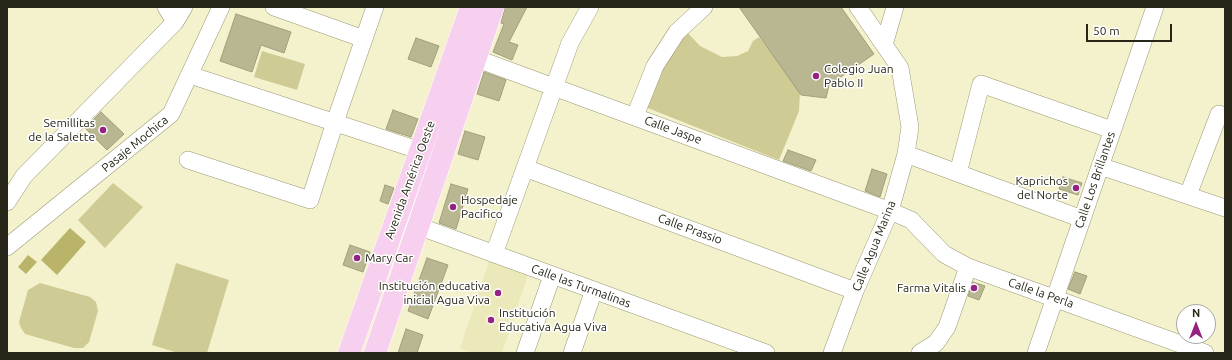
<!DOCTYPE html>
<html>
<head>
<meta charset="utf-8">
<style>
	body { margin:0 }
	#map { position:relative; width:1232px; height:360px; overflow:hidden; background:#f4f2cc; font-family:Ubuntu,sans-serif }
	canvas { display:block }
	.frame { position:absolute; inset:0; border:8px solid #272618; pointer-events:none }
	.north { position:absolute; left:1176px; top:304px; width:40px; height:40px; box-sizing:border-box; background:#fff; border:1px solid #a9a8a3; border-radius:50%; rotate:0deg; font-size:11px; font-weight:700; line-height:16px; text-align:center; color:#272618 }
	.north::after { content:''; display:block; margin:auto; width:14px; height:18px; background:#932282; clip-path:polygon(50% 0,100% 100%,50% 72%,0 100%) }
	.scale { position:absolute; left:1086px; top:24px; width:86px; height:18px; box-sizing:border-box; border:2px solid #272618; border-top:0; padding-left:5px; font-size:12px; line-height:14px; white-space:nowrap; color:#272618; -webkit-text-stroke:3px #fff; paint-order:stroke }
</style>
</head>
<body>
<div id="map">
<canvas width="1232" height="360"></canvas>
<div class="frame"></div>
<div class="north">N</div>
<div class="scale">50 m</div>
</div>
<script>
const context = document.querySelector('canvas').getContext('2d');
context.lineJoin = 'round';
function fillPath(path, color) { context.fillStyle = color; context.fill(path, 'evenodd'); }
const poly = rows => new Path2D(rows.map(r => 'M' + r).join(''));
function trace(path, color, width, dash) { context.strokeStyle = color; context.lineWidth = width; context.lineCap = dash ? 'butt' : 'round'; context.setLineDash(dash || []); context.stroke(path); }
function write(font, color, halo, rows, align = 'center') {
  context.font = font + ' Ubuntu,sans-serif'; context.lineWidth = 3; context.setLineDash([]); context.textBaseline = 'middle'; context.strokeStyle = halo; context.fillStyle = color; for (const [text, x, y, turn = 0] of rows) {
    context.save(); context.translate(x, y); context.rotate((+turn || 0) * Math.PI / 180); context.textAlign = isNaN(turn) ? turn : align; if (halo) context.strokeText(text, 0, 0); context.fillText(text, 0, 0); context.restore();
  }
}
const built = poly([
	[489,261,528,275,502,353,473,353,460,348]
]);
const green = poly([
	[688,33,700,46,722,57,737,56,748,51,753,41,759,37,794,80,800,92,799,111,779,160,645,107,657,75,679,42],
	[262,51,305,64,297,90,254,77],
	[113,183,143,207,105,248,78,220],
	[176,263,229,280,207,353,178,353,152,345],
	[40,283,90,297,96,302,98,311,89,342,83,348,74,348,25,334,21,328,19,322,28,290]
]);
const water = poly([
	[70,228,86,242,57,275,41,260],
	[28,255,37,262,26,274,18,267]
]);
const building = poly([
	[505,7,527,7,509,42,518,45,512,60,493,52,504,24,501,23,505,7],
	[739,7,841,7,874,54,829,85,826,98,801,95,739,7],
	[236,14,291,32,284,53,261,45,252,72,220,61,236,14],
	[416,38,439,46,431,67,408,59,416,38],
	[484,72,506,80,499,101,477,94,484,72],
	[393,110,418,119,411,137,386,129,393,110],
	[101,112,124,134,107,150,85,128,101,112],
	[465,131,485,137,478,160,458,154,465,131],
	[788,150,816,160,811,171,783,161,788,150],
	[872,169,887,174,880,197,865,191,872,169],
	[1063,177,1082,183,1078,195,1059,189,1063,177],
	[451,184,468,189,456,229,439,223,451,184],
	[385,185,394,188,388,204,380,201,385,185],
	[350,245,370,252,363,272,343,265,350,245],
	[427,258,448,265,428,319,408,311,427,258],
	[1075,272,1087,276,1080,294,1068,289,1075,272],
	[973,282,985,286,979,300,968,296,973,282],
	[406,329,423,335,417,353,398,353,406,329]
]);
const minor = poly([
	[166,7,175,22],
	[274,7,364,39],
	[884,45,895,7],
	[464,54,890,211,911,220,944,254,968,267,1205,353],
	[190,75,421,151],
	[635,116,655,66,677,32,704,7],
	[906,154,1082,219],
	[188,160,310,200,335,122,375,7],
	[1100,166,1225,208],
	[525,168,855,291],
	[958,173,981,84,1112,130],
	[1188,195,1219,114],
	[7,202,24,176,175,22,184,7],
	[407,222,766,353],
	[7,247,171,114,221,7],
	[494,254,570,43,590,7],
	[525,353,552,276],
	[572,353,594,290],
	[832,353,855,291,890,211,906,154,910,127,900,68,858,7],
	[920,353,936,343,947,327,968,267],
	[1036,353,1155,7]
]);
const major = poly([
	[349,353,471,7],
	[375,353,493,7]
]);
const markers = [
	[816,76,4,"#932282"],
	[103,130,4,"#932282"],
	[1076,188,4,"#932282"],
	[453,207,4,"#932282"],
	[357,258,4,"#932282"],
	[974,288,4,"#932282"],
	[498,293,4,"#932282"],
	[491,320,4,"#932282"]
];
const poiNames = [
	["Colegio Juan",824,69],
	["Pablo II",824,83],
	["Semillitas",95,123,"right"],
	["de la Salette",95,137,"right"],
	["Kaprichos",1068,181,"right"],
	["del Norte",1068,195,"right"],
	["Hospedaje",461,200],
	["Pacifico",461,214],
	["Mary Car",365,258],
	["Institución educativa",490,286,"right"],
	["inicial Agua Viva",490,300,"right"],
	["Farma Vitalis",966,288,"right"],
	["Institución",499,313],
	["Educativa Agua Viva",499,327]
];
const streetNames = [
	["Calle Jaspe",673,130,20],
	["Pasaje Mochica",135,144,-39],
	["Avenida América Oeste",410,180,-70],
	["Calle Los Brillantes",1095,180,-71],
	["Calle Prassio",690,229,20],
	["Calle Agua Marina",874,246,-68],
	["Calle las Turmalinas",581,286,20],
	["Calle la Perla",1041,293,19]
];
fillPath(built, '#ebe8ba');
fillPath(green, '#cfcb95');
fillPath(water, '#bab46a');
fillPath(building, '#b9b792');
trace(building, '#a19e7b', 1);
trace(minor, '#9c9976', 18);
trace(major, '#fff', 23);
trace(minor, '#fff', 17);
trace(major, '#f8d0ef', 22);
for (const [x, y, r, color] of markers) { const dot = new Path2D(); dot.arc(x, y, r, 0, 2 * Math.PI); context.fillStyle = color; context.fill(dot); trace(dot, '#fff', 1.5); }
write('12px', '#272618', '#fff', poiNames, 'left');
write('12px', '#272618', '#fff', streetNames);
</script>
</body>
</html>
